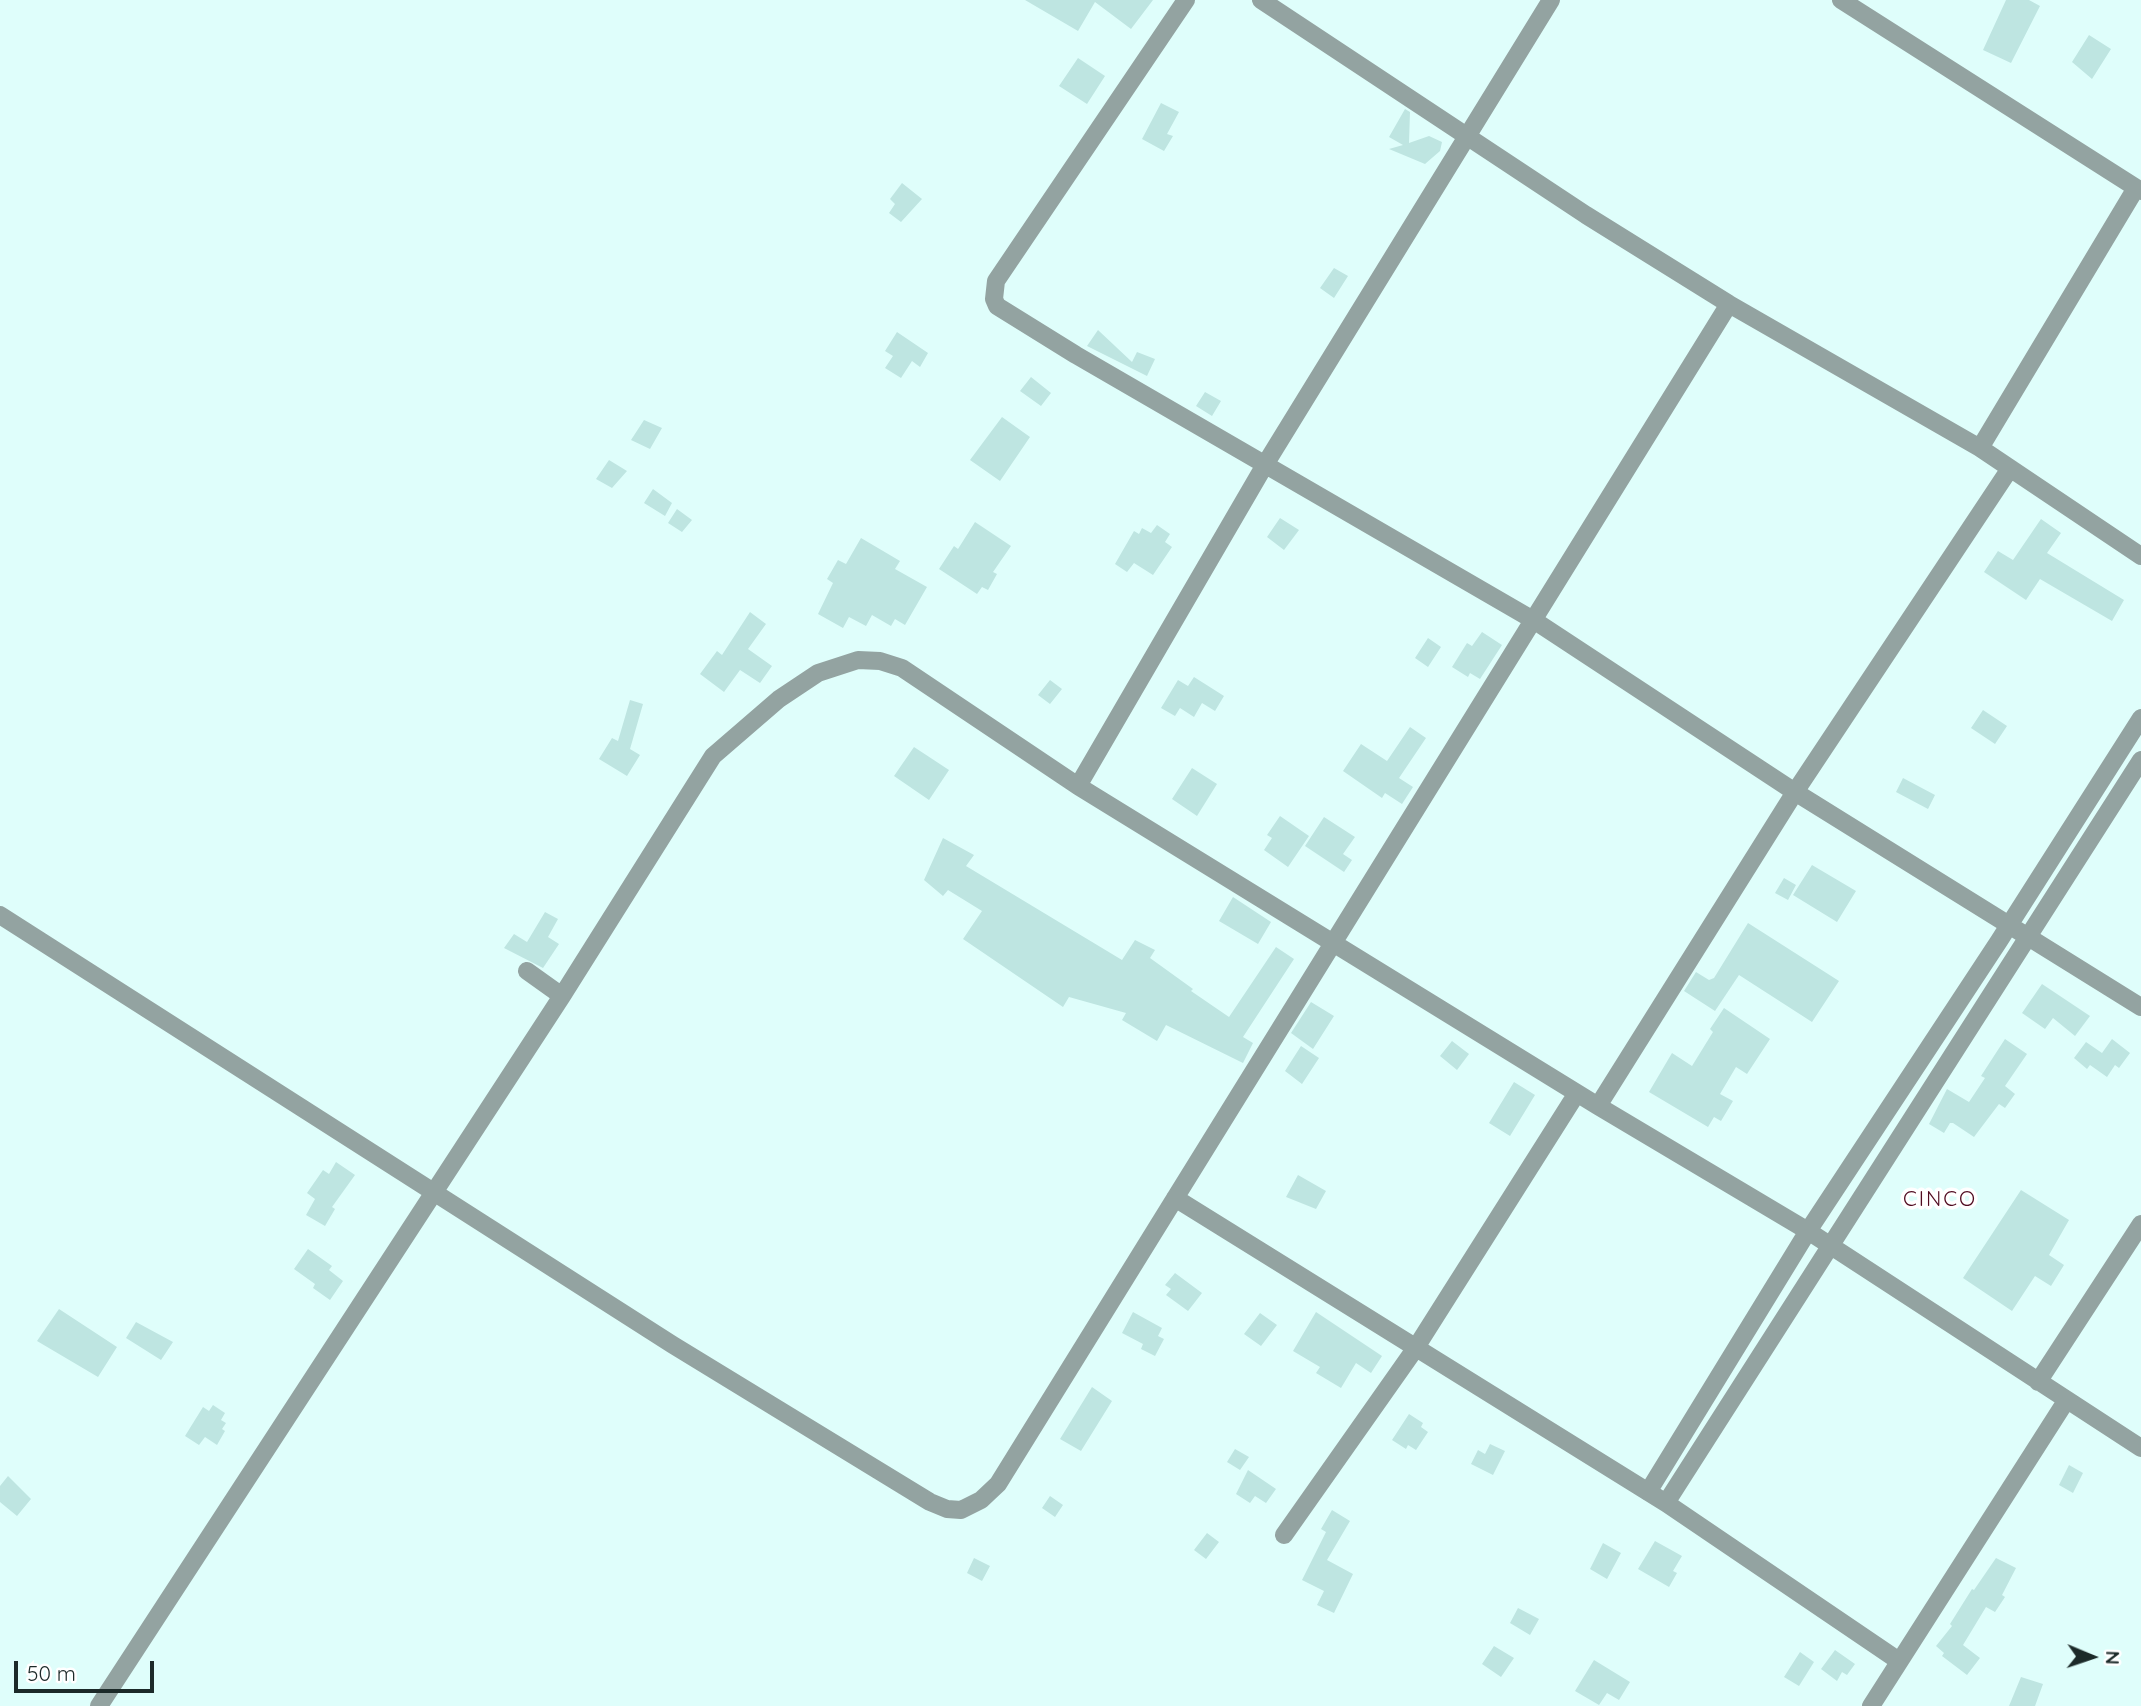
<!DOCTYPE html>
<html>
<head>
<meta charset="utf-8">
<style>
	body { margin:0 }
	#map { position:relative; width:2141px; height:1706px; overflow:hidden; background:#dffefb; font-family:Quicksand,sans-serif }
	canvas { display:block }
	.north { position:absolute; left:2057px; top:1622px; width:70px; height:70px; -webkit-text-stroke:5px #fff; paint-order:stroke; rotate:92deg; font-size:19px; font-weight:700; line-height:28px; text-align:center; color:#1c2a29 }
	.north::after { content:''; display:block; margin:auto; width:24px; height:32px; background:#1c2a29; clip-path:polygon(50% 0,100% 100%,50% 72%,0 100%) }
	.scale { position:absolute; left:14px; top:1661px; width:140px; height:32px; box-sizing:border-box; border:4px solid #1c2a29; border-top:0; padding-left:9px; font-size:21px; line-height:24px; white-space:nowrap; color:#1c2a29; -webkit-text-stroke:5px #fff; paint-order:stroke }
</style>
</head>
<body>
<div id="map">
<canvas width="2141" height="1706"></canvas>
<div class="north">N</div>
<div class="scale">50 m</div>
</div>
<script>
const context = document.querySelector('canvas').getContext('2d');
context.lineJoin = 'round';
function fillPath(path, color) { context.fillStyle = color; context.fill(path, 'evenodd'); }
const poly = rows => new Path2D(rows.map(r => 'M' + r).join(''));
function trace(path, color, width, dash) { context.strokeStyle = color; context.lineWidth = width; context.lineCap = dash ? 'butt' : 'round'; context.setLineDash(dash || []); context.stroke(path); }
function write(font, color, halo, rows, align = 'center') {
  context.font = font + ' Quicksand,sans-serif'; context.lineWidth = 7; context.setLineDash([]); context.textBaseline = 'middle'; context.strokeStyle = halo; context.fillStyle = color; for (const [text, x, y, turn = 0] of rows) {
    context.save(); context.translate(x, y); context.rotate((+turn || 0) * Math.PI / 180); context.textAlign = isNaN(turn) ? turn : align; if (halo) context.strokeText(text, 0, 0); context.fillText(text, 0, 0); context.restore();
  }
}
const building = poly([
	[1025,0,1153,0,1131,29,1095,2,1078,31],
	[2006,0,2029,0,2040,6,2011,63,1983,50],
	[2089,35,2111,49,2092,79,2072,62],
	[1078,58,1105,76,1087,104,1059,86],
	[1161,103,1179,112,1167,134,1173,136,1164,151,1142,139],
	[1405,109,1410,112,1409,143,1429,136,1442,142,1440,151,1425,164,1389,149,1403,145,1389,137],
	[902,183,922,199,901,222,889,213,895,204,890,199],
	[1334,268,1348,276,1334,298,1320,288],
	[1098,330,1132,362,1137,352,1155,359,1147,376,1087,346],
	[897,332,928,353,920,367,912,361,901,378,885,368,893,356,885,351],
	[1031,377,1051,393,1041,406,1020,391],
	[1205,392,1221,401,1212,416,1196,406],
	[1002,417,1030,437,1000,481,970,460],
	[644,420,662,428,650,449,631,440],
	[609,460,627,471,612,488,596,479],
	[653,489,672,503,665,516,644,503],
	[677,509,692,520,682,532,668,523],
	[1280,518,1299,530,1284,550,1267,537],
	[2041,519,2061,533,2047,553,2124,600,2112,621,2040,579,2026,600,1984,572,1998,551,2013,560],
	[975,522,1011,546,993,572,997,574,988,590,982,587,977,594,939,569,954,546,958,549],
	[1157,525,1170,534,1165,542,1172,547,1153,575,1134,563,1127,572,1115,564,1134,531,1139,534,1142,528,1151,533],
	[861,538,900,561,895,569,927,587,905,625,895,619,891,626,872,615,866,626,849,617,843,628,818,614,833,583,827,579,838,560,846,564],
	[750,612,766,624,748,649,772,666,760,683,740,670,724,692,700,674,717,651,722,655],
	[1482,632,1502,645,1480,679,1470,673,1468,677,1452,667,1467,643,1472,646],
	[1428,638,1441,647,1428,667,1415,658],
	[1194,677,1224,696,1215,711,1202,703,1194,717,1180,708,1175,716,1161,708,1178,680,1188,686],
	[1050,680,1062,689,1050,704,1038,695],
	[630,700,643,704,630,749,640,755,627,776,599,759,612,738,618,741],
	[1983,710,2007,726,1995,744,1971,728],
	[1410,727,1426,738,1399,778,1413,787,1402,804,1385,793,1382,798,1343,771,1361,744,1387,761],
	[914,747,949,770,929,800,894,776],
	[1192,768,1217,784,1197,816,1172,799],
	[1903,778,1935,795,1928,809,1896,792],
	[1280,816,1309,836,1288,867,1264,850,1272,838,1267,835],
	[1324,817,1355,837,1343,854,1352,860,1344,872,1305,846],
	[943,838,974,855,966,866,1122,960,1135,940,1155,950,1150,958,1193,989,1191,991,1229,1017,1276,947,1294,959,1243,1037,1253,1043,1243,1063,1166,1025,1157,1041,1122,1020,1126,1013,1069,997,1063,1007,963,939,982,911,948,890,943,896,924,880],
	[1812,865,1856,891,1837,922,1793,895],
	[1784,878,1796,885,1788,900,1775,893],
	[1233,897,1271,922,1258,944,1219,921],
	[545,912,558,919,548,937,559,944,543,968,504,948,514,934,527,942],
	[1748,923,1839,981,1812,1022,1739,975,1715,1011,1684,991,1696,972,1709,980,1714,978],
	[2042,984,2090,1016,2075,1036,2053,1018,2045,1029,2022,1013],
	[1311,1002,1334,1016,1313,1049,1291,1033],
	[1724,1008,1770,1039,1747,1074,1736,1067,1720,1094,1733,1101,1721,1121,1714,1117,1708,1127,1649,1092,1672,1053,1692,1066,1713,1032,1710,1029],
	[2005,1039,2027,1054,2005,1086,2015,1094,2005,1108,1999,1104,1974,1137,1953,1123,1950,1123,1944,1133,1929,1124,1947,1089,1969,1102,1985,1078,1981,1076],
	[2112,1039,2130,1053,2119,1068,2115,1065,2107,1077,2090,1065,2087,1069,2074,1058,2086,1042,2102,1053],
	[1452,1041,1469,1054,1457,1070,1440,1056],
	[1301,1046,1319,1058,1302,1084,1285,1071],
	[1514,1082,1535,1095,1510,1136,1489,1123],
	[336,1162,355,1175,332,1207,335,1209,325,1226,306,1215,315,1199,307,1193,323,1170,329,1174],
	[1298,1175,1326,1191,1316,1209,1286,1197],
	[2021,1190,2069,1220,2049,1255,2064,1265,2051,1286,2035,1276,2012,1311,1963,1278],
	[308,1249,332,1266,329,1270,343,1281,330,1300,313,1288,315,1284,294,1269],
	[1175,1273,1202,1293,1188,1311,1166,1295,1171,1289,1165,1285],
	[59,1309,117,1347,98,1377,37,1341],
	[1133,1312,1162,1328,1158,1336,1164,1339,1155,1356,1141,1349,1143,1344,1122,1333],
	[1316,1312,1382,1356,1371,1373,1356,1363,1341,1388,1316,1373,1320,1367,1293,1351],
	[1260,1313,1277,1325,1261,1346,1244,1334],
	[136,1322,173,1342,161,1360,126,1338],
	[1092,1387,1112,1401,1081,1451,1060,1439],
	[213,1405,225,1413,221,1420,226,1423,222,1429,225,1431,217,1445,205,1437,199,1445,185,1436,203,1407,209,1411],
	[1409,1414,1423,1423,1421,1427,1428,1432,1416,1450,1408,1445,1406,1449,1392,1440],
	[1490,1444,1505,1451,1493,1475,1471,1464,1478,1450,1485,1454],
	[1235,1449,1249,1457,1240,1470,1227,1462],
	[2069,1465,2083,1473,2073,1493,2059,1485],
	[1248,1470,1276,1489,1266,1503,1255,1496,1250,1503,1236,1494],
	[8,1476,31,1499,17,1516,0,1502,0,1486],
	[1050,1496,1063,1505,1055,1517,1042,1508],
	[1332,1510,1350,1521,1327,1560,1353,1574,1334,1613,1317,1605,1324,1591,1302,1580,1326,1532,1321,1529],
	[1207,1533,1219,1542,1206,1559,1194,1550],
	[1655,1541,1682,1556,1673,1571,1677,1573,1669,1587,1638,1569],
	[1603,1543,1621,1553,1607,1579,1590,1569],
	[974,1558,990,1566,982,1581,967,1573],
	[1996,1558,2016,1568,2002,1595,2005,1597,1995,1612,1986,1607,1963,1645,1980,1658,1967,1675,1942,1656,1944,1653,1936,1646,1952,1626,1950,1624,1972,1589,1974,1590],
	[1518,1608,1539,1619,1530,1635,1510,1623],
	[1494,1646,1514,1658,1501,1677,1482,1664],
	[1835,1650,1855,1664,1847,1675,1842,1672,1837,1681,1821,1669],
	[1800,1652,1814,1662,1799,1686,1784,1677],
	[1594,1660,1630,1682,1619,1700,1607,1693,1599,1705,1575,1691],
	[2021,1677,2043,1684,2035,1706,2009,1706]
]);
const minor = poly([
	[1186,0,996,281,994,299,997,306,1076,355,1535,621,1795,792,2141,1007],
	[1261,0,1586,215,1729,304,1980,448,2141,556],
	[1841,0,2141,191],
	[1980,448,2136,188],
	[1078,786,1266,463,1551,0],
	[0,915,673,1345,930,1502,947,1509,961,1510,981,1500,998,1484,1729,304],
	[527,971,562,996],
	[1598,1106,1795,792,2009,470],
	[1175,1198,1666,1503,1899,1661],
	[2038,1382,2141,1224],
	[1648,1492,1808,1231,1999,941,2141,718],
	[1666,1503,2141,760],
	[1284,1535,1415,1349,1577,1093],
	[99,1706,562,996,713,756,779,699,818,673,858,660,880,661,902,668,1078,786,1598,1106,1808,1231,2141,1448],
	[1871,1706,2066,1401]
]);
const quarterNames = [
	["CINCO",1940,1200]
];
fillPath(building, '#bee5e1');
trace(minor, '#93a3a1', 18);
context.letterSpacing = '2px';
write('21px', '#500b20', '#fff', quarterNames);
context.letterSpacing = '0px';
</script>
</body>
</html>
